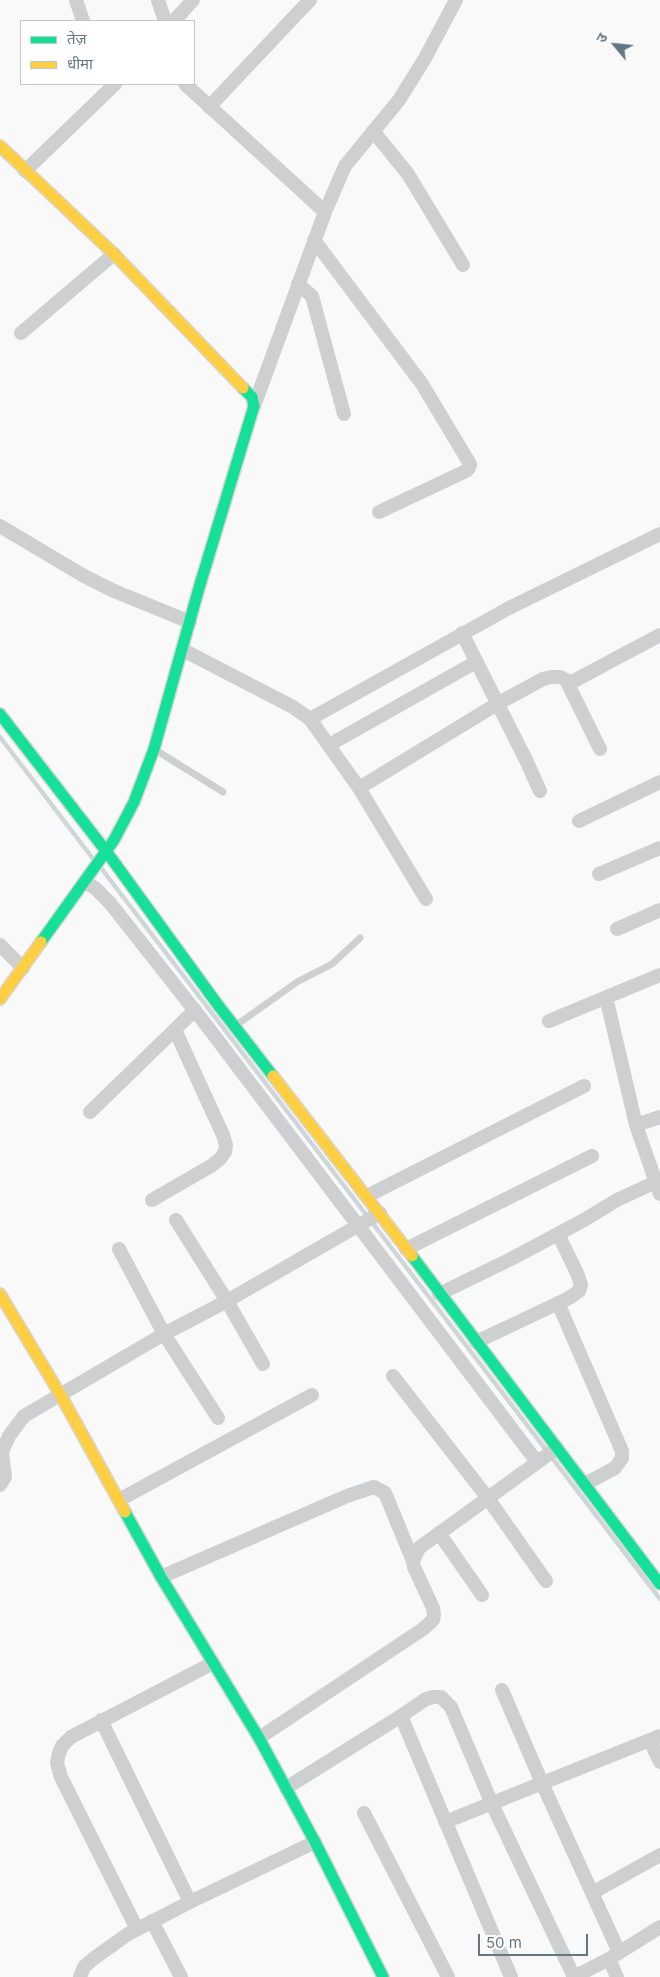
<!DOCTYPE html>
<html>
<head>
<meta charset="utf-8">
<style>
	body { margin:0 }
	#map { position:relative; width:660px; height:1977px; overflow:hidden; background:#f9f9f9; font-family:Inter,"Noto Sans Devanagari",sans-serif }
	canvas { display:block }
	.legend { position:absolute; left:20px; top:20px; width:175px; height:65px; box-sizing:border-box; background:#fff; border:1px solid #c1c8cd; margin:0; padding:6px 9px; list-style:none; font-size:15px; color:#657683 }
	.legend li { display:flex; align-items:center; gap:10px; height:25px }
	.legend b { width:25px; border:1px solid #c1c8cd }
	.north { position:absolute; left:590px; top:20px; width:50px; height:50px; -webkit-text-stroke:4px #fff; paint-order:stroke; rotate:298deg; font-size:14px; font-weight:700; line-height:20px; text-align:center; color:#657683 }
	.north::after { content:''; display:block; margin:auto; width:18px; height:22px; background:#657683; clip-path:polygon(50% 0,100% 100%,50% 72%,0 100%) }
	.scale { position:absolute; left:478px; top:1934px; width:110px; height:22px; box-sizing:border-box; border:2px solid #657683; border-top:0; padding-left:6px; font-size:15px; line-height:18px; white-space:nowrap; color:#657683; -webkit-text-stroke:4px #fff; paint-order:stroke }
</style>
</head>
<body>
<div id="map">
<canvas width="660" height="1977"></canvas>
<ul class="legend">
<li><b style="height:6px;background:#16e098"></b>तेज़</li>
<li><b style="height:6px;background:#ffcf43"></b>धीमा</li>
</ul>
<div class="north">उ</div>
<div class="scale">50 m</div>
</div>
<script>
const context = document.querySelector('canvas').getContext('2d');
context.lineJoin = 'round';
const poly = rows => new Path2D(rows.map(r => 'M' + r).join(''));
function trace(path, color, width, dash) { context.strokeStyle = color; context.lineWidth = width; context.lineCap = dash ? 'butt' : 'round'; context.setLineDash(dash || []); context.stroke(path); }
const stream = poly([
	[0,737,94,860],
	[101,868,660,1599]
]);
const lane = poly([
	[154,749,223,792],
	[235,1026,297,982,332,964,360,938]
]);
const street = poly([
	[76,0,83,21],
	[158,0,165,21],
	[174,21,193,0],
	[185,84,325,212],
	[209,107,310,0],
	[373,131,408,174,463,265],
	[25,171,115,84],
	[314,240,422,384,470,464,469,468,466,471,379,512],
	[298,284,312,296,344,414],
	[21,333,114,254],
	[254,406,325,212,345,166,399,100,424,60,456,0],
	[0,526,84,576,114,591,190,622],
	[462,633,526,760,540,791],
	[183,650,293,707,310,719,359,788,426,899],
	[568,684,660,635],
	[310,719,509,608,660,534],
	[329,745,476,662],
	[359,788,497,704,543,679,551,677,560,677,566,680,600,749],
	[579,821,660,782],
	[599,874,660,848],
	[85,882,95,888,110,903,207,1026,537,1462],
	[617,929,660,910],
	[0,945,23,968],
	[606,997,636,1125,660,1194],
	[549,1021,660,975],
	[90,1112,195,1010],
	[636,1125,660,1117],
	[367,1196,584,1086],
	[152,1200,211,1166,220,1159,225,1152,226,1145,223,1135,175,1030],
	[176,1220,227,1301,263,1364],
	[119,1249,164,1334,218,1418],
	[406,1249,592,1156],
	[439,1294,511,1259,584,1220,617,1200,660,1180],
	[558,1303,622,1451,622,1458,615,1468,585,1484],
	[476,1342,569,1298,579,1291,581,1285,577,1273,558,1234],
	[393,1376,487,1497,546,1581],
	[0,1485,5,1477,2,1453,4,1447,9,1436,24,1416,164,1334,227,1301,380,1213],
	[119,1500,312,1395],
	[439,1533,482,1595],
	[161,1577,347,1496,374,1487,385,1493,413,1561],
	[502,1690,542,1783,619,1952],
	[401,1716,426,1699,433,1697,441,1697,451,1707,492,1804,574,1977],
	[101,1720,190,1902],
	[259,1738,423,1629,433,1620,434,1615,433,1608,414,1567,413,1561,419,1548,557,1448],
	[650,1741,660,1762],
	[286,1788,401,1716,511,1977],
	[364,1813,448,1977],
	[445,1822,660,1736],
	[592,1893,660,1855],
	[152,1921,181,1977],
	[137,1929,61,1777,57,1763,59,1753,62,1746,71,1737,213,1663],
	[609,1959,617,1977],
	[80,1977,84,1967,93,1959,128,1934,190,1902,315,1842],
	[574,1977,609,1959,660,1927]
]);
const fast = poly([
	[0,714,106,851,218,1005,273,1076],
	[41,942,114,840,134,802,154,749,199,588,254,406,252,397,243,388],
	[412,1256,660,1584],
	[125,1512,161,1577,259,1738,315,1842,383,1977]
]);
const slow = poly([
	[0,146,114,254,243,388],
	[0,999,41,942],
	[273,1076,412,1256],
	[0,1294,60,1394,125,1512]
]);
trace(stream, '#ced6d9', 4.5);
trace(fast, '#d5d6d7', 14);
trace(slow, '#d5d6d7', 14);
trace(lane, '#cecfd0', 7);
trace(street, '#cecfd0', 14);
trace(fast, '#16e098', 11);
trace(slow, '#ffcf43', 11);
</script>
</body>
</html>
